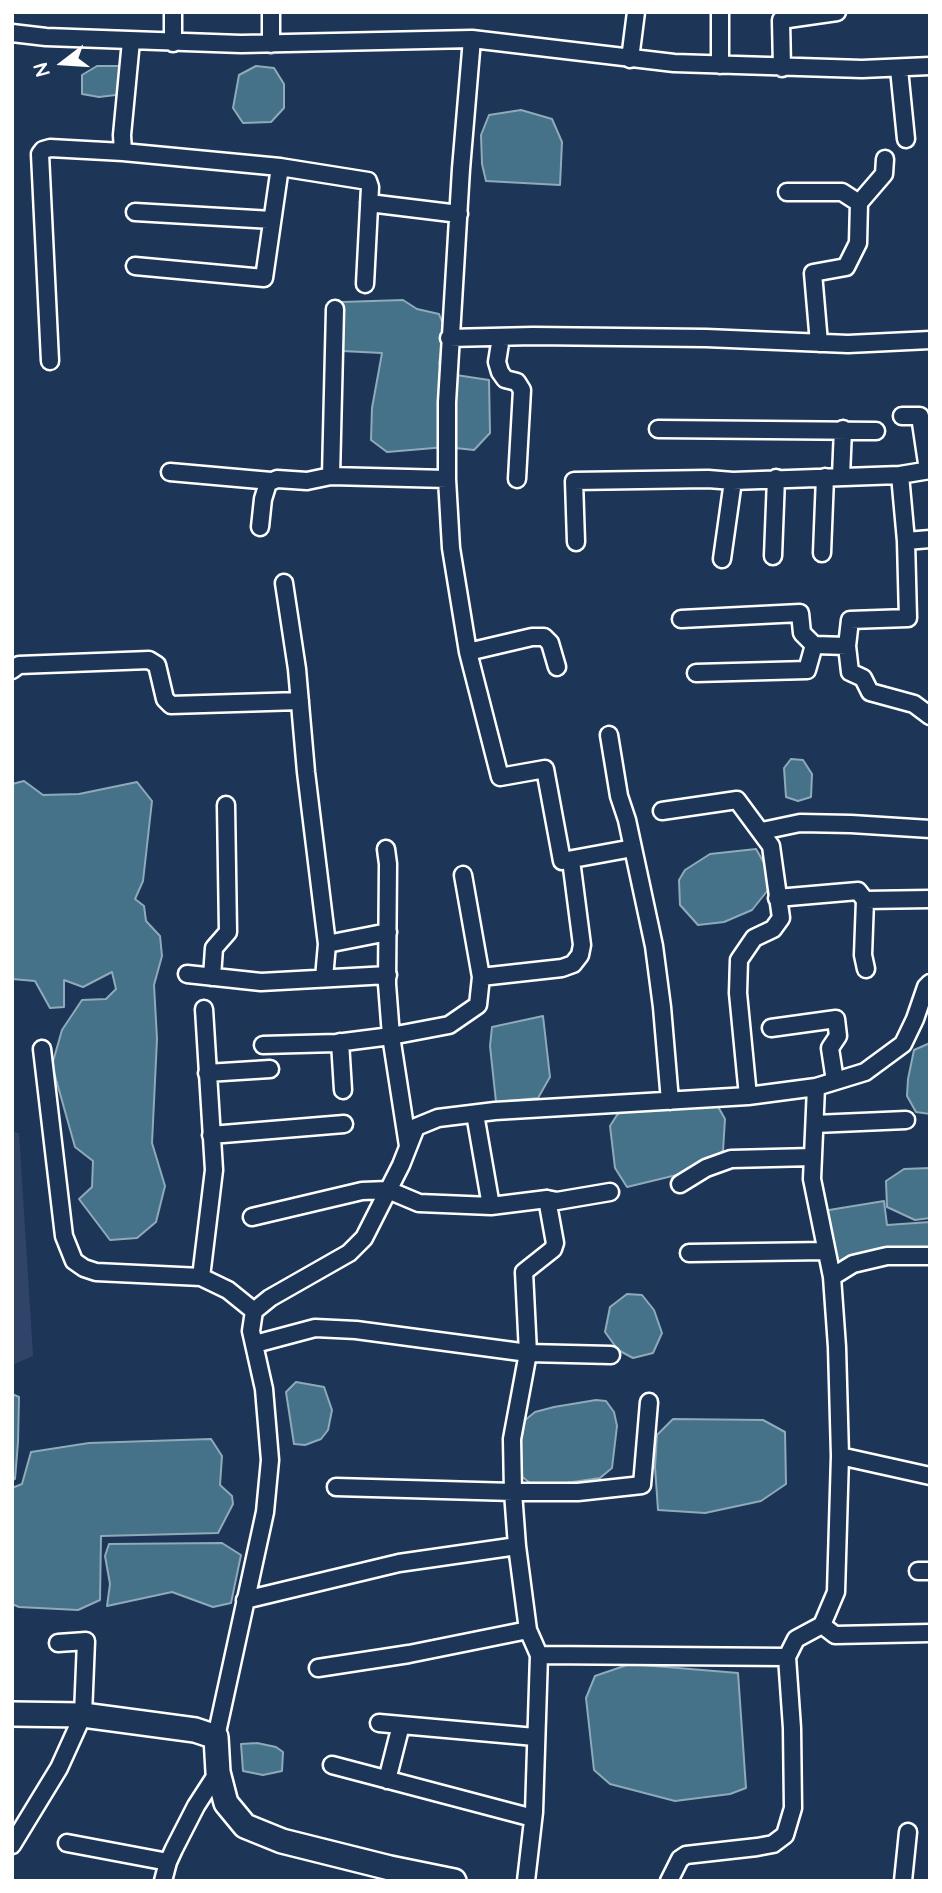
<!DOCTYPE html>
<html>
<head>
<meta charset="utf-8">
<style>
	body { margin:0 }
	#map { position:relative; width:942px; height:1893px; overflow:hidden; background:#1d3557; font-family:"Architects Daughter",sans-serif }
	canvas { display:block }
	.frame { position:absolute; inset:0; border:14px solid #fff; pointer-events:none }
	.north { position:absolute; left:28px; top:28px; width:70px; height:70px; -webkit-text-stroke:5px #1d3557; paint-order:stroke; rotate:253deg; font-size:19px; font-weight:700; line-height:28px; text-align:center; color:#fff }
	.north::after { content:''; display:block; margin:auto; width:24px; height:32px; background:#fff; clip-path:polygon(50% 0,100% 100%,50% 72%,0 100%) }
</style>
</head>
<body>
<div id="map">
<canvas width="942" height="1893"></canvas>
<div class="frame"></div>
<div class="north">N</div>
</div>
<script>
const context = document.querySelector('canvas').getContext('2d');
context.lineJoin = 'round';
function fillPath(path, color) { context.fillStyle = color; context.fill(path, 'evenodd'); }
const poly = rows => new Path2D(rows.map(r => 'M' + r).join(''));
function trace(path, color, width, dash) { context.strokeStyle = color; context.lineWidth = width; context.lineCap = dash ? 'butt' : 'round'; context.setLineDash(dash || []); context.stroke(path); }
const built = poly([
	[12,1132,19,1133,33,1356,12,1365]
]);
const water = poly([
	[97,66,127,66,124,94,99,97,82,94,82,75,97,66],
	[256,66,274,68,284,84,284,108,271,122,243,123,233,108,239,75,256,66],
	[521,110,552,119,562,142,560,185,486,181,482,164,481,135,489,115,521,110],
	[403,300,417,309,439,314,445,329,439,364,456,375,489,380,490,433,474,450,446,447,387,452,371,440,372,408,382,353,342,351,342,302,403,300],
	[791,759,803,760,812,774,811,797,798,801,786,797,784,768,791,759],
	[24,781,43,795,79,794,137,782,152,801,143,881,135,899,144,906,146,921,160,936,162,956,154,985,157,1039,152,1143,165,1186,156,1222,137,1238,110,1240,79,1199,92,1187,93,1161,75,1147,52,1065,62,1030,82,1000,106,999,116,989,112,972,83,987,64,980,64,1007,50,1008,35,981,12,979,12,784,24,781],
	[756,849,767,868,768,890,752,910,724,922,698,925,680,905,679,880,685,870,710,854,756,849],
	[543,1016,550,1077,538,1098,496,1102,490,1046,492,1027,543,1016],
	[930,1043,930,1114,916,1112,907,1096,908,1079,914,1050,930,1043],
	[716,1103,725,1119,723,1151,689,1172,627,1187,615,1168,610,1126,617,1115,624,1110,716,1103],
	[930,1168,930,1218,915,1220,887,1207,886,1181,904,1169,930,1168],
	[884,1201,887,1225,930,1222,930,1252,835,1271,823,1211,884,1201],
	[627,1294,642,1295,654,1310,662,1333,653,1353,633,1358,618,1350,605,1332,610,1307,627,1294],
	[296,1382,324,1387,332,1410,328,1430,321,1439,305,1445,294,1444,286,1392,296,1382],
	[12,1394,19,1397,18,1442,15,1479,12,1480,12,1394],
	[596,1400,606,1401,614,1412,617,1426,612,1468,600,1478,545,1486,530,1483,520,1475,519,1433,524,1421,535,1412,554,1407,596,1400],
	[673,1419,763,1420,785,1432,786,1484,761,1501,705,1513,658,1510,655,1467,657,1435,673,1419],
	[211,1439,222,1456,220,1485,232,1496,233,1504,218,1533,101,1536,100,1600,78,1610,19,1607,12,1604,12,1488,22,1484,31,1452,89,1443,211,1439],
	[222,1543,241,1555,231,1603,213,1607,172,1592,107,1606,110,1584,105,1556,109,1544,222,1543],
	[630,1664,738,1673,746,1788,730,1794,675,1801,610,1784,594,1770,586,1698,595,1676,630,1664],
	[257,1743,276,1747,283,1752,282,1771,263,1775,243,1771,241,1744,257,1743]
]);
const street = poly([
	[271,12,271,44],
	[12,33,46,37,241,44,472,39,674,63,862,69,930,66],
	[472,39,461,169,447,402,447,479,451,548,468,652,500,777,545,769,562,861,633,848],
	[131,41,122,135,123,152,280,167,368,181,370,187,365,284],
	[173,43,173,12],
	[630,59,636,12],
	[720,65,720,12],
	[782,68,781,20,837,12],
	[899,69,906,139],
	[787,192,842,192,859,203],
	[369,203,459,214],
	[135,212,272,220],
	[135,266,264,278,280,167],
	[335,309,331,476,447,479],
	[501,337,497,362,500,372,505,379,517,382,522,390,517,479],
	[449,338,533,336,706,338,848,344,930,340],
	[819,343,813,273,846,267,858,243,859,203,884,174,885,159],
	[50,361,40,154,43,150,50,148,123,152],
	[902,416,920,416,928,470],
	[658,429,876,431],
	[170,472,271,481],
	[900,475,906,541],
	[841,476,843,429],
	[260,527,263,499,268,483,277,479,307,481,331,476],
	[576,542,574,481,708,479,733,481,900,475,930,470],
	[822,553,825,477],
	[773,556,776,478],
	[722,559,733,481],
	[284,583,297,669,306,772,327,944,388,932],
	[681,619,800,613,802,633,814,645],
	[847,646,850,672,863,678,870,692,914,704,930,716],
	[468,652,532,637,544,637,550,643,557,667],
	[12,670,19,665,149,660,157,665,165,699,171,705,300,701],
	[696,673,807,670,814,645,847,646,850,620,908,618,906,541,930,539],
	[609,735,619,796,627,820,654,946,662,1007,670,1101],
	[662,811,737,800,771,846,781,918,773,929,754,938,739,960,738,993,748,1096],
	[762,831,800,823,851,824,930,829],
	[777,898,858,891,865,900,930,899],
	[865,900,863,955,866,969],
	[187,974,261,982,388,975],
	[212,977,214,948,228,932,226,805],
	[481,977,562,968,573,964,580,955,582,945,571,860],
	[324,978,327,944],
	[771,1028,836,1019,838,1036,830,1048,835,1081],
	[340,1042,343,1090],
	[263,1045,336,1043,391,1036,387,984,388,864,386,849],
	[42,1049,64,1236,74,1261,84,1268,96,1272,201,1277,228,1290,254,1311],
	[207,1073,270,1069],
	[475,1114,491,1206],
	[815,1124,906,1120],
	[211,1135,344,1124],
	[408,1146,391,1036,449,1025,478,1005,481,977,463,875],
	[680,1184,706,1168,731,1159,813,1157],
	[252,1217,362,1191,388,1190,419,1203,491,1206,547,1199,557,1201,610,1192],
	[689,1253,826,1251],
	[201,1277,214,1170,204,1009],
	[832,1277,853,1264,887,1256,930,1256],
	[255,1344,315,1328,356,1330,528,1353,611,1355],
	[840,1456,930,1476],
	[336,1487,513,1492,578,1492,642,1485,649,1402],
	[918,1571,930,1571],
	[245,1600,399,1563,517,1546],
	[822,1625,835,1635,930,1633],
	[539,1655,787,1657],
	[318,1668,409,1654,528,1630],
	[379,1723,535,1737],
	[216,1737,265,1512,270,1460,264,1389,251,1331,254,1311,270,1298,349,1253,364,1238,401,1165,416,1127,438,1118,495,1111,748,1096,816,1087,865,1072,903,1044,915,1019,926,987,930,983],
	[332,1765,533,1818],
	[387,1780,401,1725],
	[67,1843,168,1862],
	[12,1845,59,1768,83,1715,86,1641,58,1643],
	[163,1881,168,1862,174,1849,196,1806,218,1772],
	[526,1881,534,1812,539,1655,528,1630,517,1546,513,1492,512,1439,528,1353,524,1272,553,1249,555,1243,547,1199],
	[669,1881,680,1859,686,1855,757,1847,773,1844,785,1835,793,1808,792,1728,787,1657,796,1639,822,1625,836,1592,840,1456,837,1347,832,1277,812,1179,816,1087],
	[903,1881,908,1832]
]);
const secondary = poly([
	[12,1714,83,1715,195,1730,216,1737,218,1772,226,1803,245,1826,282,1841,390,1868,454,1881]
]);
fillPath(built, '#2f4468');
fillPath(water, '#457189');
trace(water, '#8faab8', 2);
trace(street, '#fff', 21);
trace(secondary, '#fff', 28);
trace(street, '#1d3557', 16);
trace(secondary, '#1d3557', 23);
</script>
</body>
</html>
